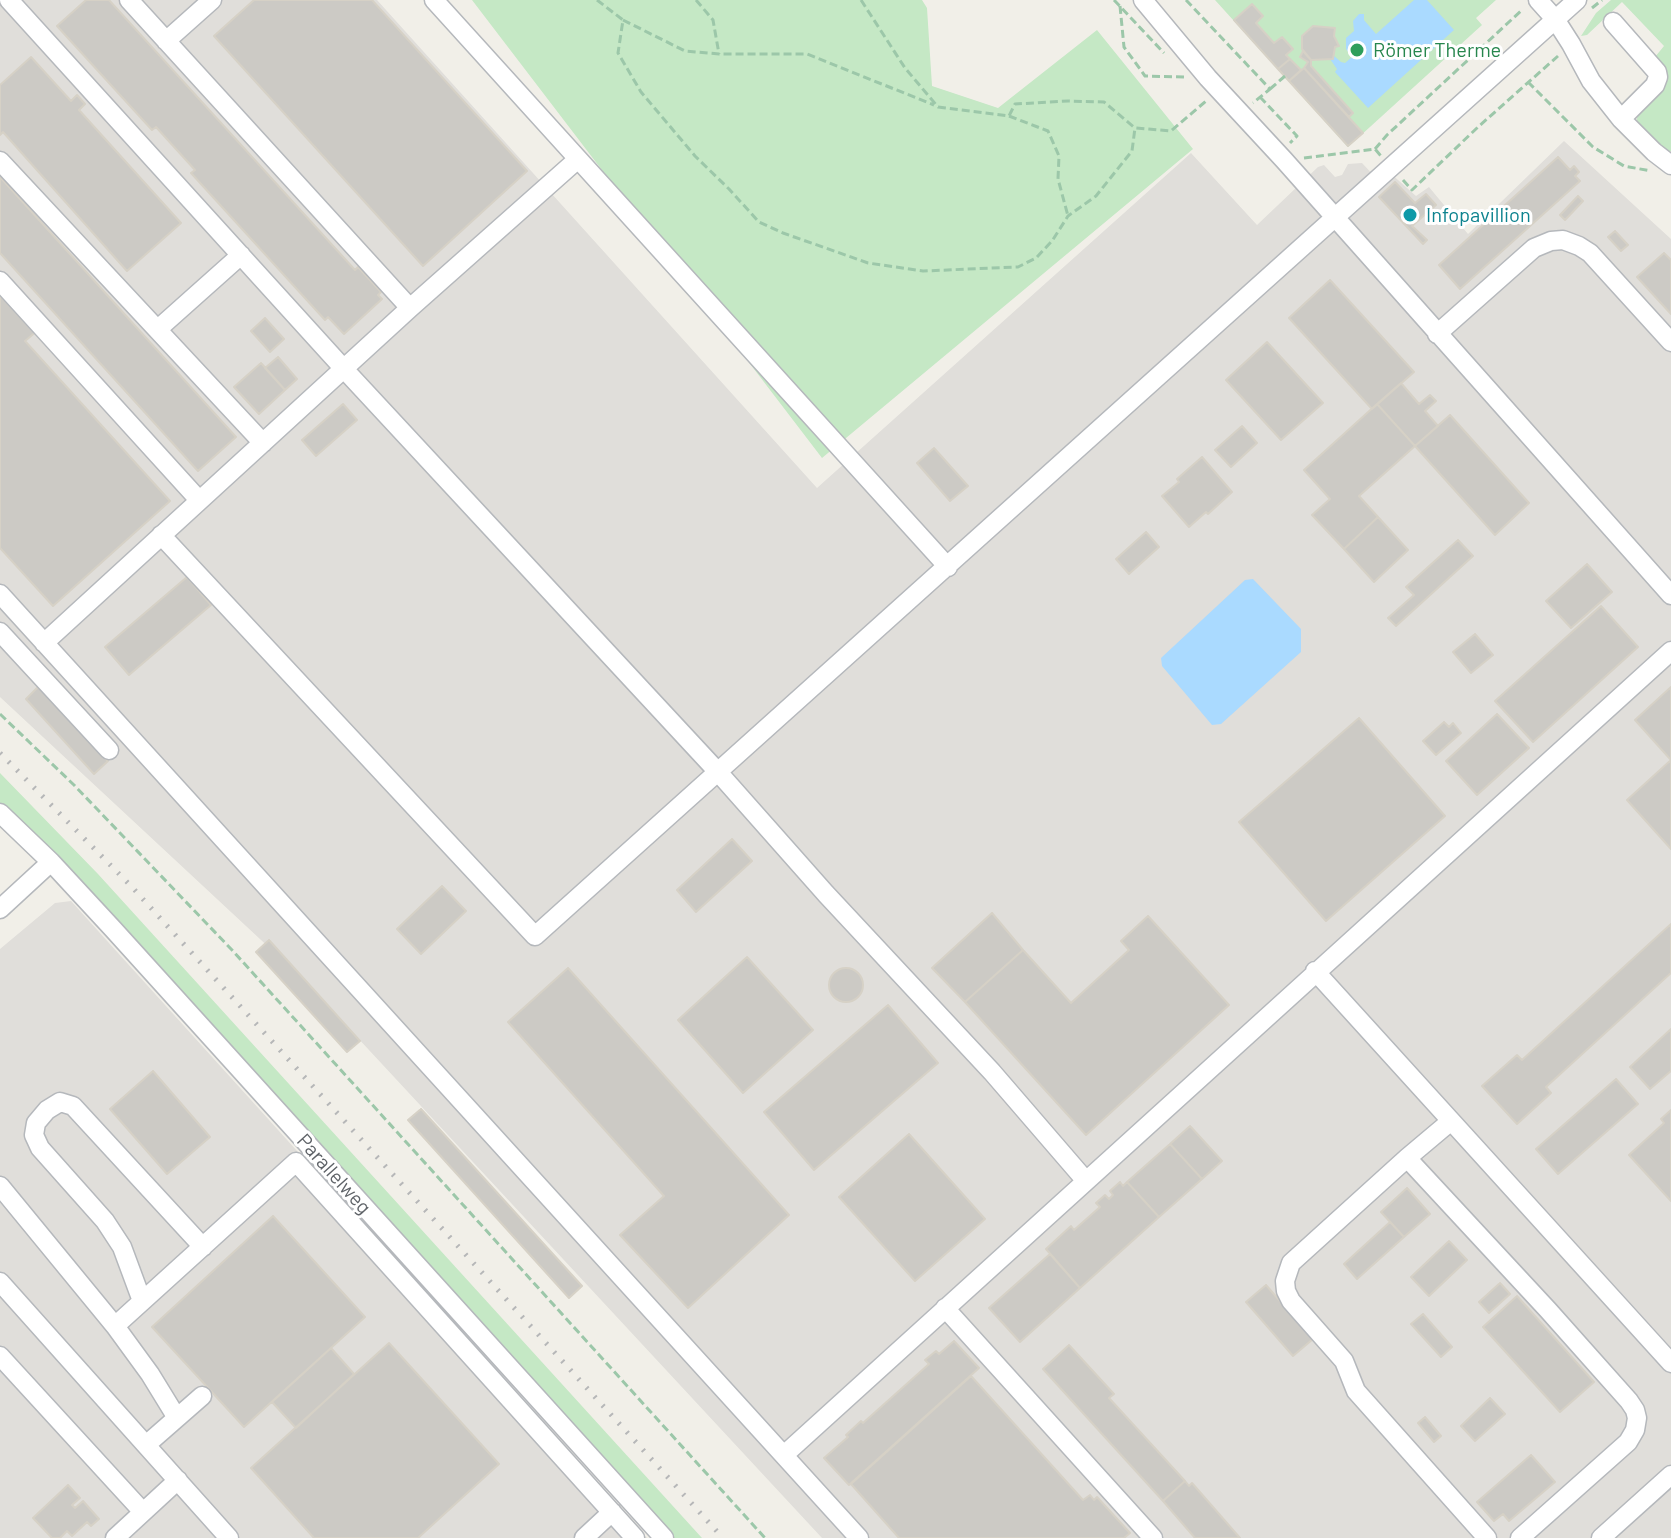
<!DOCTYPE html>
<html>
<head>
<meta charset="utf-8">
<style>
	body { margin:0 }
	canvas { display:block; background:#f1efe8 }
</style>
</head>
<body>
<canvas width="1671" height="1538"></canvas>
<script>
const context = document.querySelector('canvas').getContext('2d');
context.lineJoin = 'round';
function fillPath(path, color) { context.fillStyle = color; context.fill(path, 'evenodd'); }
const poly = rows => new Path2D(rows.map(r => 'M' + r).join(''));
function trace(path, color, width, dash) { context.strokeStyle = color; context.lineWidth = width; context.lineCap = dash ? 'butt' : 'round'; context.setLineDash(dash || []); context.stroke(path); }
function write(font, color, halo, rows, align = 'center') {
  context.font = font + ' Barlow,sans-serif'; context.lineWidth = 6; context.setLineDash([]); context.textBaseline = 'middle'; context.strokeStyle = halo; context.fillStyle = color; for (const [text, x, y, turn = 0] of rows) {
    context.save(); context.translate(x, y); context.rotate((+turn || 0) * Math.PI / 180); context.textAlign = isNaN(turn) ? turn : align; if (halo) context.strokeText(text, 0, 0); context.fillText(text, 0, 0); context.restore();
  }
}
const industrial = poly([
	[0,0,377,0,817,488,1191,153,1257,225,1318,167,1324,165,1335,177,1342,175,1348,164,1362,163,1377,179,1389,172,1416,196,1429,187,1468,234,1564,141,1671,239,1671,1538,822,1538,304,980,0,697],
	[71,901,647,1538,0,1538,0,949,55,903]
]);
const green = poly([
	[472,0,922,0,927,8,932,86,998,108,1097,30,1193,149,822,458],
	[1215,0,1496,0,1476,18,1482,25,1348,147],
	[1611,0,1671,0,1671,151,1663,151,1636,126,1638,112,1667,76,1665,68,1655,57,1664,46,1622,2,1587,35,1581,36,1596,13],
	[0,773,98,874,702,1538,673,1538,119,924,57,858,0,803]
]);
const water = poly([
	[1414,0,1427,0,1454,30,1368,108,1335,72,1337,69,1330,59,1333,59,1334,56,1341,62,1345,63,1352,57,1346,49,1346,38,1354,31,1353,21,1359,14,1364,14,1364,20,1376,34],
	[1253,579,1301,629,1301,652,1221,724,1212,725,1162,666,1161,658,1245,580]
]);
const building = poly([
	[86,0,109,0,355,270,358,267,381,292,378,295,382,299,344,334,328,317,325,320,191,173,195,170,156,127,152,130,57,26,86,0],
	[254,0,372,0,527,171,423,266,214,36,254,0],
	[1252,4,1263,16,1256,23,1274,43,1282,37,1293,49,1286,55,1290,59,1278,69,1234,20,1252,4],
	[1313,26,1335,28,1334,36,1339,46,1335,47,1333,59,1311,60,1302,49,1302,36,1313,26],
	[1303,51,1311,60,1311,66,1353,113,1349,117,1304,68,1308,62,1300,57,1303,51],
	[31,57,71,101,77,95,85,104,79,110,181,223,127,271,3,132,0,135,0,85,31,57],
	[1290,59,1301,70,1289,81,1278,69,1290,59],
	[1304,68,1363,133,1348,146,1289,81,1304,68],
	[1558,157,1570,170,1574,166,1579,172,1575,176,1580,181,1460,289,1439,265,1558,157],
	[0,177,236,437,198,471,0,253,0,177],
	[1395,182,1415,203,1426,194,1436,205,1412,226,1427,240,1423,244,1379,197,1395,182],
	[1578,196,1583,201,1565,220,1560,215,1578,196],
	[1615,231,1628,245,1621,251,1608,237,1615,231],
	[1664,253,1671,260,1671,314,1637,277,1664,253],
	[1330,280,1414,372,1372,409,1289,318,1330,280],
	[0,290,37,331,25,341,170,501,53,606,0,548,0,290],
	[265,318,284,339,270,352,251,331,265,318],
	[1267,342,1323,403,1281,440,1226,380,1267,342],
	[278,357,297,379,285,390,265,368,278,357],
	[261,363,285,390,259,414,234,387,261,363],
	[1401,383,1419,404,1430,395,1436,401,1425,411,1438,426,1415,446,1377,404,1401,383],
	[343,404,357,420,316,456,302,440,343,404],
	[1377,404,1415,446,1359,496,1378,517,1344,549,1312,515,1330,499,1304,470,1377,404],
	[1450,415,1529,503,1495,535,1415,446,1450,415],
	[1242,426,1257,443,1231,467,1215,450,1242,426],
	[934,448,968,486,950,501,917,463,934,448],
	[1202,457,1232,492,1208,514,1206,512,1189,527,1162,496,1179,482,1177,479,1202,457],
	[1378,517,1408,550,1374,582,1344,549,1378,517],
	[1146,532,1159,547,1129,574,1116,559,1146,532],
	[1458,540,1473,556,1396,626,1388,618,1414,595,1406,587,1458,540],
	[1587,564,1612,592,1571,628,1546,601,1587,564],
	[187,577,211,605,129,675,105,647,187,577],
	[1601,606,1638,647,1533,742,1495,701,1601,606],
	[1475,634,1493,655,1471,673,1453,652,1475,634],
	[39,686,108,761,94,774,26,699,39,686],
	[1671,687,1671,849,1627,800,1671,760,1635,720,1671,687],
	[1497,714,1529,748,1477,795,1446,761,1497,714],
	[1359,718,1445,816,1326,921,1239,822,1359,718],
	[1444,722,1449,727,1453,723,1461,733,1436,755,1423,741,1444,722],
	[732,839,752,861,696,912,677,890,732,839],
	[442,886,466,911,421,954,397,929,442,886],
	[992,913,1023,950,965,1002,932,968,992,913],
	[1148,916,1229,1005,1086,1135,965,1002,1023,950,1071,1003,1129,950,1121,941,1148,916],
	[1671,924,1671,973,1546,1087,1551,1093,1517,1124,1482,1086,1517,1055,1522,1060,1671,924],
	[269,940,360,1041,347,1052,256,952,269,940],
	[747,957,813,1030,743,1093,678,1020,747,957],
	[568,968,789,1215,688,1308,620,1235,664,1196,508,1022,568,968],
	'829 985a17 17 0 1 1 34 0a17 17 0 1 1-34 0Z',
	[888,1005,938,1063,814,1170,764,1112,888,1005],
	[1671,1029,1671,1071,1650,1089,1630,1067,1671,1029],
	[153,1071,210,1137,167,1174,110,1109,153,1071],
	[1616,1079,1638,1104,1558,1174,1536,1149,1616,1079],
	[421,1109,582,1286,569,1298,408,1120,421,1109],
	[1671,1110,1671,1201,1629,1155,1664,1123,1661,1119,1671,1110],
	[1190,1126,1222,1161,1202,1179,1170,1144,1190,1126],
	[909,1134,985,1219,915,1281,839,1197,909,1134],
	[1170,1144,1202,1179,1159,1217,1127,1182,1170,1144],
	[1120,1182,1123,1186,1127,1182,1159,1217,1080,1288,1046,1249,1071,1226,1074,1230,1100,1207,1096,1203,1105,1195,1109,1199,1113,1195,1110,1191,1120,1182],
	[1407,1188,1430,1214,1404,1237,1381,1212,1407,1188],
	[273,1216,365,1317,244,1427,152,1327,273,1216],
	[1390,1222,1404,1237,1357,1279,1344,1264,1390,1222],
	[1449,1241,1467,1260,1429,1296,1411,1277,1449,1241],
	[1050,1254,1080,1288,1020,1342,989,1308,1050,1254],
	[1500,1283,1510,1294,1489,1313,1479,1302,1500,1283],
	[1266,1285,1313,1339,1293,1356,1246,1302,1266,1285],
	[1517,1296,1594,1382,1560,1412,1483,1327,1517,1296],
	[1423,1314,1452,1347,1441,1357,1411,1324,1423,1314],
	[954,1341,979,1368,849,1485,824,1458,848,1437,846,1435,861,1421,863,1423,929,1364,925,1360,936,1351,939,1354,954,1341],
	[389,1343,499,1464,418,1538,314,1538,251,1468,389,1343],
	[1069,1345,1114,1394,1109,1398,1185,1481,1163,1501,1043,1369,1069,1345],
	[331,1348,354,1374,296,1428,272,1402,331,1348],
	[971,1376,1083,1500,1090,1495,1094,1500,1097,1497,1130,1533,1124,1538,899,1538,851,1484,971,1376],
	[1490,1398,1505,1414,1475,1441,1461,1426,1490,1398],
	[1425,1417,1441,1436,1434,1442,1418,1423,1425,1417],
	[1531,1455,1555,1482,1509,1521,1503,1514,1494,1521,1477,1502,1531,1455],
	[1185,1481,1189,1486,1192,1483,1240,1538,1195,1538,1163,1501,1185,1481],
	[68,1485,80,1498,72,1505,75,1508,83,1501,99,1519,91,1526,87,1522,72,1536,67,1531,60,1538,52,1538,33,1518,68,1485]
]);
const path = poly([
	[597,0,623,20,618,53,641,92,695,156,729,189,759,222,783,233,868,263,923,271,1018,267,1036,258,1052,241,1068,216,1096,196,1132,151,1135,128],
	[696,0,713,20,719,54],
	[861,0,905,68,938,107,1009,116,1015,104,1068,101,1104,102,1135,128,1171,131,1206,101],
	[1114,0,1164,53],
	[1186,0,1270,89,1253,103],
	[1120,6,1124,47,1145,76,1184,77],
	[1592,8,1602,0],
	[623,20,685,51,719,54,807,54,934,105],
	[1528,82,1593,147,1624,166,1651,171],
	[1270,89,1285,76],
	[1260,97,1297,136,1290,143],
	[1009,116,1048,131,1059,156,1058,179,1068,216],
	[1375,149,1387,135,1523,9],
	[1304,158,1375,149,1381,156],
	[1403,180,1412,190,1478,127,1558,56],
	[0,714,74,785,232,950,765,1538]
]);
const minor = poly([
	[9,0,344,369,718,772,826,894,992,1072,1086,1181],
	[129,0,410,308],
	[434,0,948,567],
	[1143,0,1208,78,1284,160,1671,595],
	[1538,0,1555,19,1571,44,1591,81,1621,119,1654,152,1671,165],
	[1613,22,1657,72,1658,77,1655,85,1621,119],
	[166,41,212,0],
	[0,161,263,443],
	[0,281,199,500],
	[158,329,241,255],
	[1437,334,1534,248,1551,241,1563,240,1579,246,1590,253,1671,342],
	[161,535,535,936,1577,0],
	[0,594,859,1538],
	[0,632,109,750],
	[44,643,410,308,578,159],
	[0,813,51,862,113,929,664,1538],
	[0,909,51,862],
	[1315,971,1671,1363],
	[1451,1121,1407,1158,1291,1263,1285,1281,1286,1291,1291,1301,1344,1361,1356,1391,1487,1538],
	[1407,1158,1548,1310,1629,1401,1635,1410,1637,1418,1635,1430,1628,1442,1520,1538],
	[0,1186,115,1326,150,1374,177,1418],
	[0,1282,229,1538],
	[142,1301,122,1247,105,1221,40,1148,34,1135,36,1123,47,1110,60,1102,73,1106,203,1247],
	[945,1308,1153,1538],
	[115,1326,296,1162,635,1538],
	[0,1356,143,1512],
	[146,1445,202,1396],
	[784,1455,1671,651],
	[115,1538,178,1480],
	[584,1538,612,1512],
	[1601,1538,1671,1475]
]);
const rail = poly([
	[0,753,131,886,723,1538]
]);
const markers = [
	[1357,50,8,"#2e9e5b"],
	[1410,215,8,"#0f9aa8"]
];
const leisureNames = [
	["Römer Therme",1373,50]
];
const cultureNames = [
	["Infopavillion",1426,215]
];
const streetNames = [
	["Parallelweg",334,1174,48]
];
fillPath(industrial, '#e0deda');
fillPath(green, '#c5e8c5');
fillPath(water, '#aadaff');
fillPath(building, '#cccac5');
trace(building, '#d6d1c6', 2);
trace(minor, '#b5b8bc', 21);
trace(path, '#9cc7a9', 3, [8, 4]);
trace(minor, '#fff', 18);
trace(rail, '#b6b7b8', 5, [2, 10]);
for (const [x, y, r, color] of markers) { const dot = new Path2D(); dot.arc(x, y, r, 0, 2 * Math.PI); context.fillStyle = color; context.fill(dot); trace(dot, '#fff', 3); }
write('20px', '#27864d', '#fff', leisureNames, 'left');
write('20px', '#0d838f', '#fff', cultureNames, 'left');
write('20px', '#5f6368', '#fff', streetNames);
</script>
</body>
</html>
